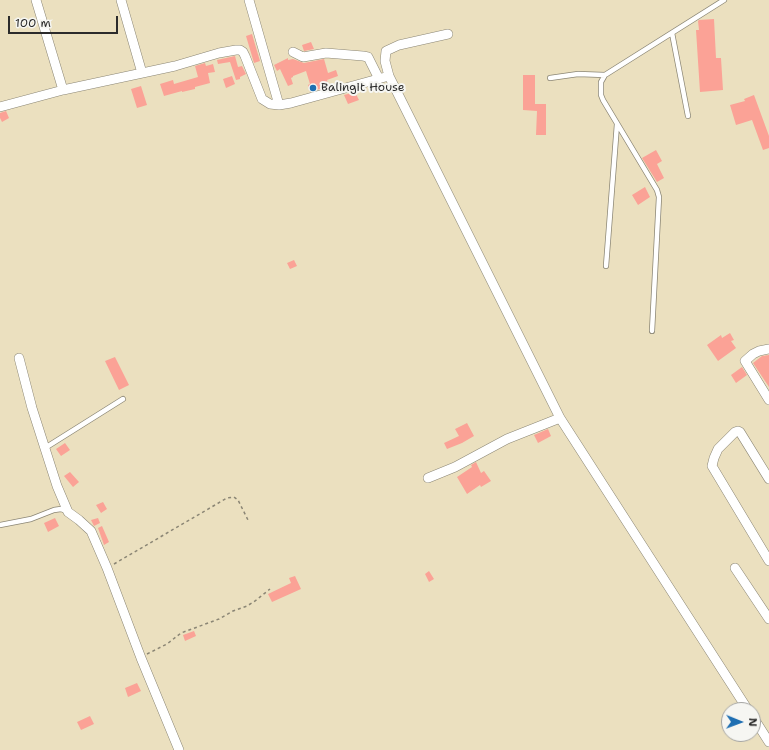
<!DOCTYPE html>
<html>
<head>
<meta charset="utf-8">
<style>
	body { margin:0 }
	#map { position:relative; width:769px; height:750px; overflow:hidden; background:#ebe0bf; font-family:"Shantell Sans",sans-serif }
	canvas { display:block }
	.north { position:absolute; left:721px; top:702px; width:40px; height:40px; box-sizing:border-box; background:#f6f6f2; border:1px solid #a5a5a2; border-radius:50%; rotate:91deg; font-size:11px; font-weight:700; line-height:16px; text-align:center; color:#2b2b2b }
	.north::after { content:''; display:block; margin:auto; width:14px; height:18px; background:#1f6fb2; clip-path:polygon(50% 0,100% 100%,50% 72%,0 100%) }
	.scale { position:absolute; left:8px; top:16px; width:110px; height:18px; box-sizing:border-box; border:2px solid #2b2b2b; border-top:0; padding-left:5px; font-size:12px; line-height:14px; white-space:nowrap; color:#2b2b2b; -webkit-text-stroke:3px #f6f6f2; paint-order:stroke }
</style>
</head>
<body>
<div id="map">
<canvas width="769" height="750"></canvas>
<div class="north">N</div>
<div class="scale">100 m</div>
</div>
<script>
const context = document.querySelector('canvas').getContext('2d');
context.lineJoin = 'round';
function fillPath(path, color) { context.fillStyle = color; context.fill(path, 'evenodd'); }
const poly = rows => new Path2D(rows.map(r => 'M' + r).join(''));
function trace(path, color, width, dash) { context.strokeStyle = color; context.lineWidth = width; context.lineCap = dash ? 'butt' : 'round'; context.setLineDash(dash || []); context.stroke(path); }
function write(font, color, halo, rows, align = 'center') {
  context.font = font + ' "Shantell Sans",sans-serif'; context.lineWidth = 4; context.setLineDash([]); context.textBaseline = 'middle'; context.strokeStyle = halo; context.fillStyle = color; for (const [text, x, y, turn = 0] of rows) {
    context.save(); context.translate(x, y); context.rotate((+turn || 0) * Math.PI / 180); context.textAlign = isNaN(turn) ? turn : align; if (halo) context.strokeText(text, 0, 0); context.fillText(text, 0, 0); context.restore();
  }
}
const building = poly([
	[714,19,716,58,721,58,723,90,700,92,696,30,699,30,698,21,699,20],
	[252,34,260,61,254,63,246,36],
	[311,42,314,49,304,51,302,45],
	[235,56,238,67,242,66,246,74,240,77,240,79,236,80,230,62,218,64,217,60],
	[288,58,288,60,293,59,304,63,324,59,328,73,336,70,338,76,327,80,329,86,310,92,308,85,310,84,306,71,293,76,293,77,291,78,293,84,288,86,280,69,277,71,274,65],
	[205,63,206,66,213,64,215,72,208,73,210,83,195,87,195,89,182,92,182,91,164,96,160,84,173,80,174,84,198,77,195,66],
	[523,75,535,75,535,104,546,104,546,135,536,135,537,111,523,110],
	[232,76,235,84,226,88,223,79],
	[141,86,147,105,137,108,131,89],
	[355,92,359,100,348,104,344,95],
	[754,95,769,136,769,148,763,150,752,120,736,125,730,105,745,101,744,99],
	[6,111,9,118,2,122,0,118,0,113],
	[656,150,662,161,657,164,664,178,657,182,642,158],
	[645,187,650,197,638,205,632,195],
	[294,260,297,266,290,269,287,263],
	[730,333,734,340,731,341,736,348,718,361,707,345,721,335,722,338],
	[769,355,769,387,753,363,762,356],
	[115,357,129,385,119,390,105,361],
	[742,367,747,375,736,383,731,375],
	[467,423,474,436,462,443,447,449,444,443,459,436,455,429],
	[548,429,551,436,538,443,534,435],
	[65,443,70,450,61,456,56,449],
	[476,462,481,473,484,471,491,481,481,487,480,485,467,494,457,477,472,467,471,465],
	[70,472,79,482,73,487,64,476],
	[103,502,107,509,101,513,96,505],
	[55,518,59,526,48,532,44,523],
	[98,518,100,523,94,526,91,520],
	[102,526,109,542,104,545,98,528],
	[429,571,434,579,429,582,425,574],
	[295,576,301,589,272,602,268,594,291,583,289,578],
	[194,631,196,636,185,641,183,635],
	[137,683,141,691,128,697,125,688],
	[90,716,94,724,81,730,77,722]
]);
const path = poly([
	[114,564,227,498,234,497,238,500,249,522],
	[147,654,167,644,181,633,219,619,233,611,247,606,255,601,270,589]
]);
const lane = poly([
	[672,33,688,116],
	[550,78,578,74,605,75],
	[606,266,617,124],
	[652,331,659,197,657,190,603,100,601,95,601,82,605,75,724,0],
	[45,448,123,399],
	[0,525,31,519,54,510,61,509,67,511]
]);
const street = poly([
	[36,0,63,90],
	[121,0,142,73],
	[249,0,279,105],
	[293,52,303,57,326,53,363,56,368,57,379,79],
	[389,76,385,61,386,51,399,45,448,34],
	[0,107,63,90,175,66,219,53,236,50,240,50,243,52,245,56,262,99,270,104,279,105,291,103,389,76,560,418,748,710],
	[769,349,759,351,753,354,745,361,769,400],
	[19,358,32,408,57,486,68,512,79,520,91,531,107,568,141,658,179,750],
	[428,478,455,467,507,439,560,418],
	[769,479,740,432,738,431,735,432,718,449,714,458,712,466,769,561],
	[735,568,769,619],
	[753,717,769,742]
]);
const markers = [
	[313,88,4,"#1f6fb2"]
];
const poiNames = [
	["Balingit House",321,88]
];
fillPath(building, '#fba296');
trace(lane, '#8b8675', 6);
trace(street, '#8b8675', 10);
trace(path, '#8b8675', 1.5, [3, 3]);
trace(lane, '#fff', 4.5);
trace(street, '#fff', 9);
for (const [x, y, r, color] of markers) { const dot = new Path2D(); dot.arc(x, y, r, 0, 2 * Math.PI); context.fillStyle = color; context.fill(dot); trace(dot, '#f6f6f2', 1.5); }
write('12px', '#2b2b2b', '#f6f6f2', poiNames, 'left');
</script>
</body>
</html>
